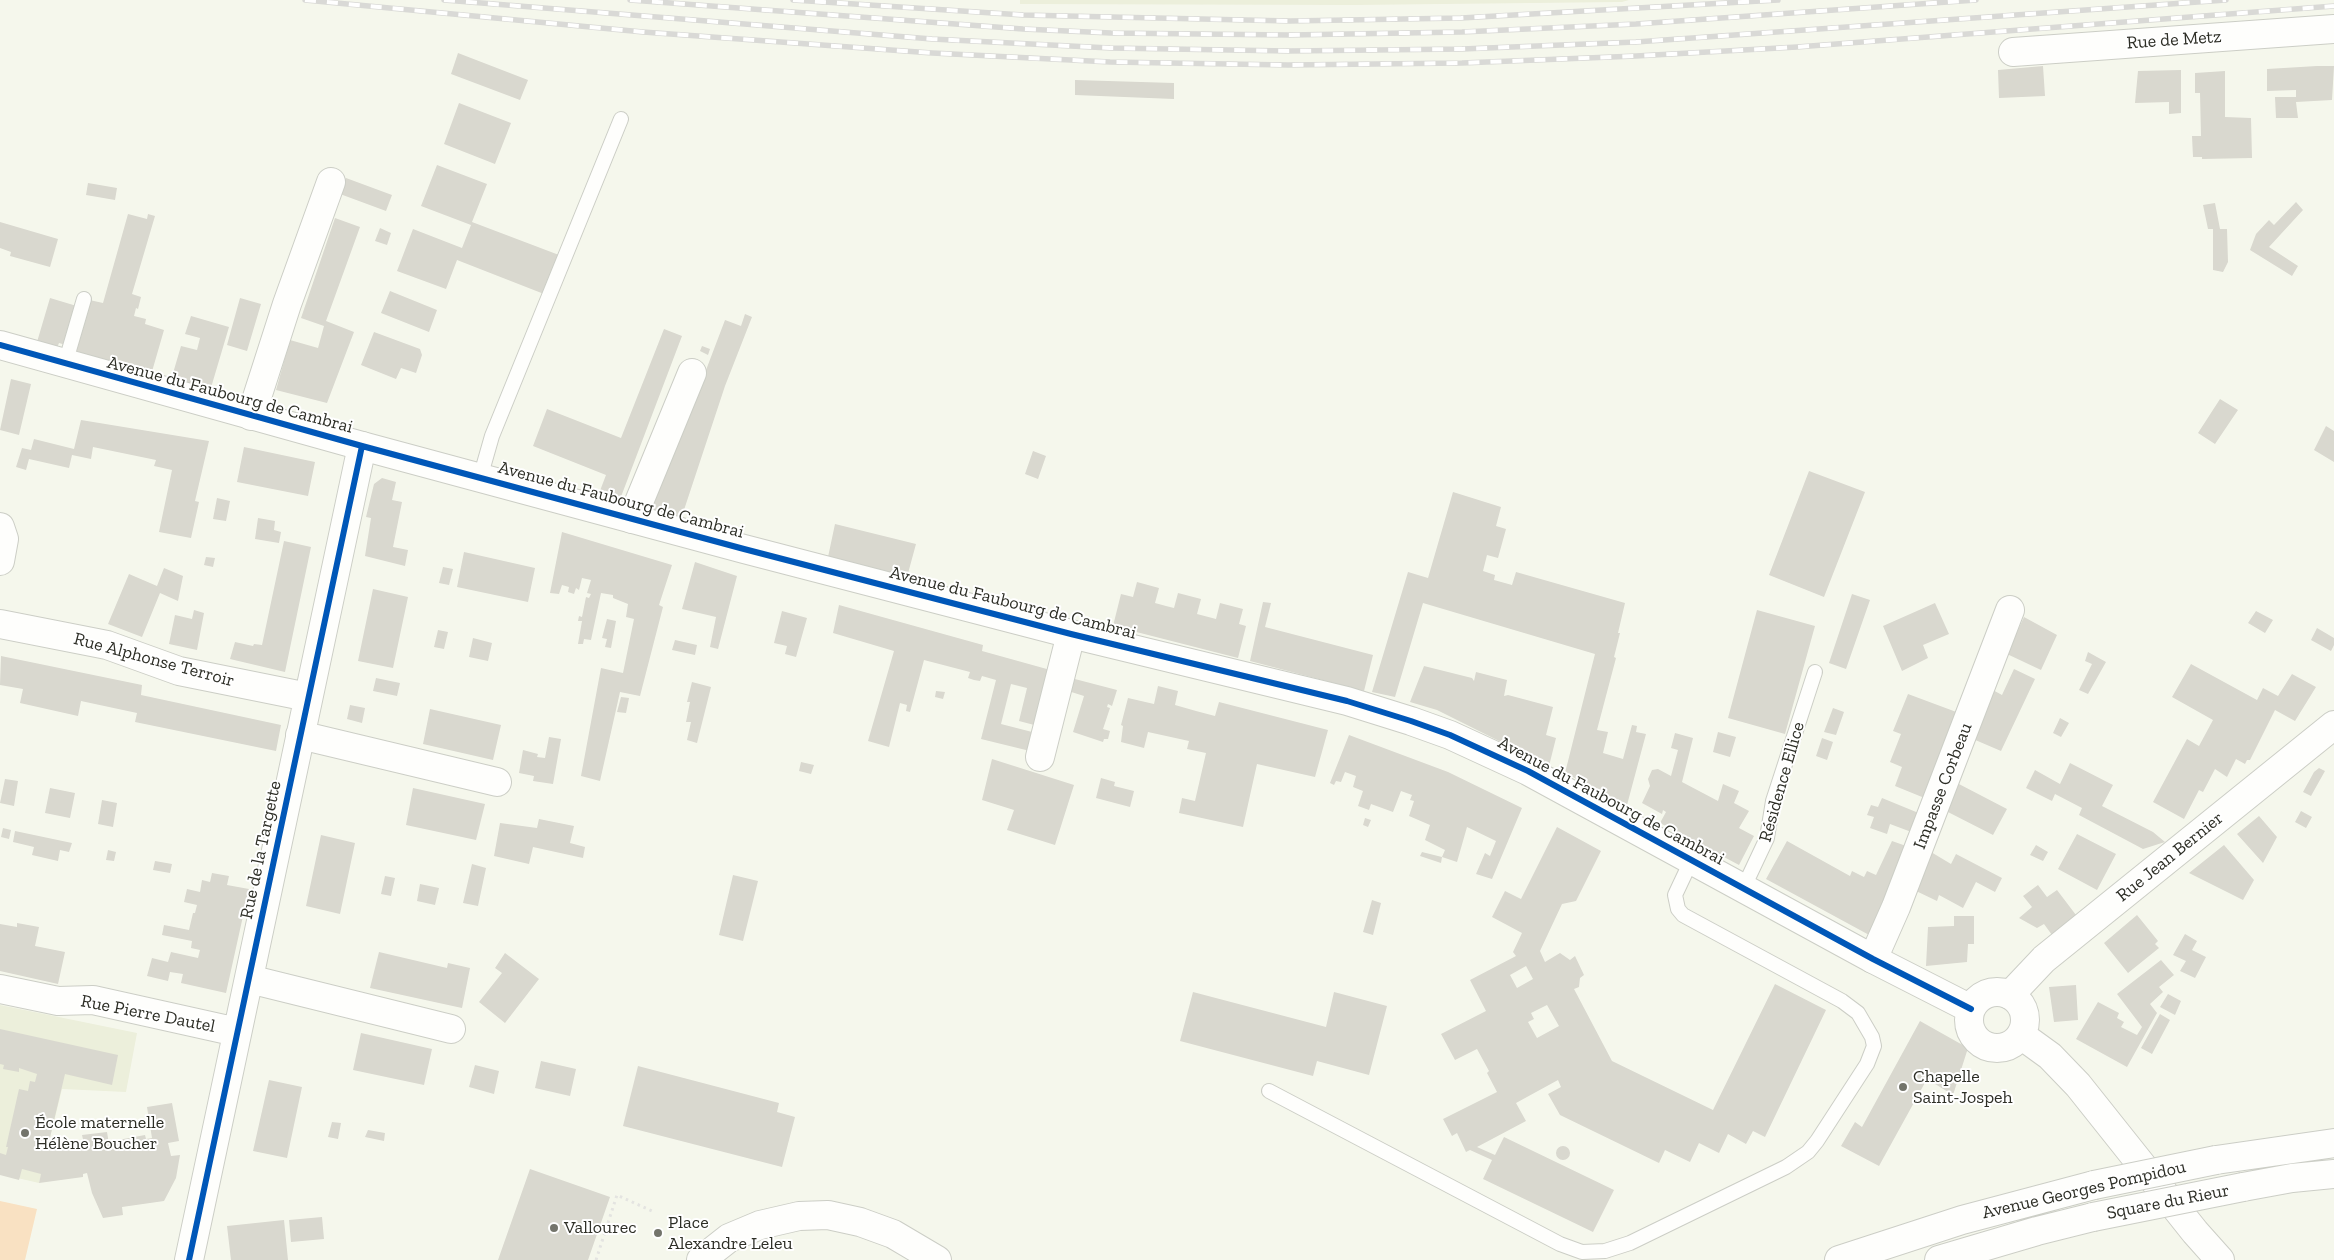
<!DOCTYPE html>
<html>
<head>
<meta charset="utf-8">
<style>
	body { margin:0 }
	canvas { display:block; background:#f5f7ec }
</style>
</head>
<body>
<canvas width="2334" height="1260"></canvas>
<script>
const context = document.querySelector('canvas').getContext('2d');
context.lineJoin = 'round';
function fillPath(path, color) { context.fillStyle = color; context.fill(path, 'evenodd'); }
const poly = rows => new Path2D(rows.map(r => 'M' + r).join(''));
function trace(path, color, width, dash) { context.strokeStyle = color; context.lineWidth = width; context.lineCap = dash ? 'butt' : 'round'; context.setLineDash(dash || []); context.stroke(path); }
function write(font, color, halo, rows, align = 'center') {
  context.font = font + ' "Zilla Slab",serif'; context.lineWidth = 4; context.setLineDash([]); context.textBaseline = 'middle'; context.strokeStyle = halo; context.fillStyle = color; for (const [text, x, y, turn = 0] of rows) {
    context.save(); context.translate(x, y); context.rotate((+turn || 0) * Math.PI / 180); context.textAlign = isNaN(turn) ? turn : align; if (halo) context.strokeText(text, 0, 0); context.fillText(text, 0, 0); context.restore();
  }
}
const built = poly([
	[1020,0,1629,0,1622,2,1353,5,1020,4],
	[0,1005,137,1033,126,1092,62,1089,39,1183,0,1174]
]);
const green = poly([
	[0,1201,37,1209,25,1260,0,1260]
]);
const building = poly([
	[458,53,528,80,520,100,451,74],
	[2043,66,2045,96,1999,98,1998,70],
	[2317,66,2334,66,2332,100,2296,102,2298,118,2276,118,2275,97,2296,97,2296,90,2267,91,2267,69],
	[2181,70,2181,113,2169,114,2169,102,2135,103,2138,71],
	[2225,71,2225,117,2251,118,2252,158,2202,159,2202,157,2193,157,2192,136,2201,136,2200,93,2195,93,2195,73],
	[1075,80,1174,83,1174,99,1075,95],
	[459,103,511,123,495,164,444,144],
	[437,165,487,184,472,222,559,255,544,294,457,260,446,289,397,271,413,229,462,248,471,225,421,206],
	[346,178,392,195,386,211,340,194],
	[88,183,117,188,115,200,86,195],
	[2296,202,2303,210,2269,247,2298,266,2292,276,2250,250,2256,234,2269,220,2274,225],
	[2215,203,2220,229,2227,229,2228,262,2223,272,2213,270,2213,229,2208,229,2203,205],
	[128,214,147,219,148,214,155,216,132,294,141,297,138,309,136,308,134,316,146,319,145,324,164,330,151,375,70,352,85,299,103,303],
	[335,218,360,227,326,321,354,332,327,403,276,390,290,340,318,348,324,326,301,318],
	[0,222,58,239,50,267,10,256,11,252,0,248],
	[380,228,391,233,387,245,375,241],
	[390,291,437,310,429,332,381,313],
	[50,298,80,307,69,346,59,343,57,348,37,342],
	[240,298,261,304,247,351,227,345],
	[745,314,752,317,725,386,681,519,644,509,674,440,679,442,700,377,703,378,725,320,741,326],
	[191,316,229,327,210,391,171,380,181,346,197,350,200,338,185,334],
	[664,329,682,336,619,502,598,496,606,475,533,446,547,409,621,438],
	[374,332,420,349,422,355,416,373,401,368,396,379,361,365],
	[702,346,710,349,708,355,700,351],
	[11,379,31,384,19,435,0,430],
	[2220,399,2238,410,2215,444,2198,433],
	[81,420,209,441,195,501,199,502,191,538,159,532,172,470,154,466,156,460,93,447,91,459,72,455,69,468,29,459,26,470,16,467,22,448,31,450,34,439,74,449],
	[2326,426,2334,431,2334,462,2314,450],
	[244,447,315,462,308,496,237,482],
	[1033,451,1046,456,1038,479,1025,474],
	[1809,471,1865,492,1824,597,1769,575],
	[382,478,396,482,392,500,402,502,393,547,408,550,405,566,365,556,371,518,366,517,374,484],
	[1453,492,1501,507,1496,526,1506,529,1498,558,1487,555,1483,571,1495,575,1494,580,1512,585,1516,572,1625,603,1618,633,1620,633,1614,657,1616,658,1597,730,1608,732,1603,753,1623,759,1632,725,1637,726,1636,732,1646,734,1627,805,1565,773,1595,654,1423,603,1395,697,1372,692,1408,572,1428,578],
	[217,498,230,501,226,521,213,519],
	[258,518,275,521,274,530,281,532,279,543,255,539],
	[835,524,916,544,907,577,828,557],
	[562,532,672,565,659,605,663,607,640,696,620,692,600,781,581,776,601,668,623,673,634,619,626,617,628,604,613,598,613,595,601,593,591,640,584,639,583,644,578,644,582,621,578,621,579,616,582,617,586,597,589,598,591,594,587,593,591,580,582,578,579,590,576,588,574,594,568,592,569,587,562,585,559,594,550,593],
	[284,541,311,547,285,672,230,659,235,642,253,646,254,644,262,645],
	[464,552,535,568,528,602,457,587],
	[206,557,215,558,213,567,204,565],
	[695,562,737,576,718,649,710,647,716,617,682,609],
	[443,567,453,569,449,585,439,583],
	[164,568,183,576,178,601,160,593,142,637,108,624,129,574,157,586],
	[1137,582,1159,588,1155,603,1166,606,1174,608,1178,593,1201,599,1197,614,1216,619,1220,603,1243,609,1239,624,1246,626,1238,658,1113,626,1121,594,1133,597],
	[373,589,408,597,393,668,358,661],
	[1852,594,1870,600,1846,669,1829,663],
	[1263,602,1271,603,1265,627,1373,655,1364,691,1250,661],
	[1935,603,1949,634,1923,645,1928,658,1902,671,1883,626],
	[839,605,983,645,982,651,1054,671,1038,726,1019,721,1027,688,1011,684,1001,724,1036,733,1030,751,981,739,996,680,982,676,980,681,974,680,968,678,970,672,924,660,910,712,906,711,907,705,900,703,889,747,868,741,894,651,833,633],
	[194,610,204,613,197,650,169,644,175,615,192,619],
	[1757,610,1815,626,1785,734,1728,718],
	[782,611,807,618,796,657,785,654,787,646,774,643],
	[2256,611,2273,620,2265,633,2248,623],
	[2024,617,2057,635,2041,670,2007,654],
	[607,619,616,621,611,648,605,647,607,639,602,638],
	[2317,628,2334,638,2334,645,2331,651,2311,640],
	[438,630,448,632,444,649,434,647],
	[473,638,492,643,488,661,469,657],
	[675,640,697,645,695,655,672,650],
	[2088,652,2106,662,2088,694,2079,690,2092,664,2085,661],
	[1,656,142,685,141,695,281,725,276,751,135,722,137,713,81,701,78,716,20,703,23,689,0,685],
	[2191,664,2257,700,2263,688,2278,696,2292,674,2316,687,2295,721,2275,710,2250,760,2247,760,2245,764,2236,759,2227,777,2215,769,2203,792,2199,790,2184,819,2153,802,2187,739,2199,746,2213,720,2172,697],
	[1424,666,1472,678,1474,681,1476,672,1507,680,1504,696,1508,695,1553,707,1546,735,1556,738,1549,766,1437,710,1410,702],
	[2014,669,2035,679,2001,751,1973,739,1991,689,2002,695],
	[376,678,400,683,397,696,373,691],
	[1071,678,1117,690,1112,706,1108,704,1107,707,1110,708,1103,729,1110,731,1108,739,1104,739,1103,742,1073,732,1084,696,1065,690],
	[692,682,711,687,697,743,687,740,691,722,686,722,690,702,687,702],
	[1158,686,1178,691,1175,705,1196,711,1215,716,1219,702,1328,730,1315,777,1257,764,1243,827,1179,813,1182,798,1195,801,1206,753,1187,749,1189,741,1148,732,1144,748,1121,742,1123,726,1121,725,1128,698,1154,704],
	[936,691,945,692,943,699,935,697],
	[1908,694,1959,713,1927,799,1895,786,1902,767,1890,762,1901,734,1893,731],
	[621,697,629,698,626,713,617,712],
	[350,705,365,708,362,723,347,719],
	[1833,708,1844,712,1836,735,1824,732],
	[430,709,501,725,493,760,423,744],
	[2060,718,2069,723,2061,737,2053,733],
	[1718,732,1736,737,1730,757,1713,752],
	[1675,733,1693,738,1682,782,1718,801,1723,784,1739,791,1734,803,1749,811,1739,828,1754,836,1739,865,1660,823,1666,812,1663,810,1662,814,1642,803,1650,786,1648,779,1652,770,1658,769,1671,776,1678,750,1671,748],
	[1349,735,1448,772,1522,808,1492,879,1476,874,1485,853,1490,856,1496,841,1467,827,1457,862,1442,857,1441,863,1420,856,1422,852,1442,857,1445,850,1425,840,1430,825,1409,816,1414,801,1410,800,1412,795,1401,791,1393,812,1371,804,1369,810,1358,806,1363,791,1353,787,1356,776,1345,772,1341,782,1336,781,1334,785,1330,783],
	[549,737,561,739,553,784,533,781,534,776,519,773,523,750,538,754,537,757,545,758],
	[1822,738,1833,742,1827,760,1816,756],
	[992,759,1074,785,1055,845,1007,830,1014,810,982,800],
	[801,762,814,765,811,774,799,771],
	[2070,763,2113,785,2102,806,2153,832,2165,842,2143,849,2079,815,2082,808,2055,794,2052,801,2026,788,2035,770,2060,784],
	[2319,768,2325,771,2311,796,2303,792,2314,772],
	[1101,778,1115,782,1114,786,1134,791,1130,807,1096,798],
	[5,779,18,781,14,806,0,803],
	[1957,783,2007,809,1993,835,1946,811],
	[50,788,75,793,70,818,45,813],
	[413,788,485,804,476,840,406,825],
	[1882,798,1921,814,1914,833,1890,824,1887,834,1870,828,1874,817,1867,815,1871,805,1878,807],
	[102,800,117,803,113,827,98,824],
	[2301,811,2312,817,2306,828,2295,822],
	[2259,816,2277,837,2263,863,2237,834],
	[1365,818,1371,820,1368,827,1363,825],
	[539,819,574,826,570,843,585,847,583,858,533,847,529,864,494,856,500,823,537,828],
	[1557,827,1601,851,1576,901,1562,904,1540,951,1545,962,1560,953,1570,960,1575,956,1584,975,1580,978,1579,987,1574,989,1612,1061,1713,1110,1775,984,1826,1010,1765,1137,1753,1131,1746,1144,1728,1134,1719,1153,1699,1143,1690,1162,1665,1150,1659,1163,1560,1115,1548,1094,1561,1087,1558,1080,1516,1103,1526,1121,1477,1147,1495,1155,1504,1137,1614,1190,1593,1232,1483,1179,1492,1160,1470,1150,1466,1152,1457,1133,1452,1136,1443,1119,1497,1092,1487,1073,1489,1071,1477,1049,1455,1060,1441,1034,1486,1011,1470,980,1516,956,1513,952,1522,933,1492,917,1505,891,1521,899],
	[1526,966,1533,979,1517,988,1510,975],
	[1547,1005,1559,1026,1537,1038,1528,1022,1534,1019,1531,1013],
	[3,828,11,830,9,839,1,837],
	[15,831,72,843,69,852,60,850,58,861,32,855,34,847,13,842],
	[2077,834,2116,854,2097,890,2058,869],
	[321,835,355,843,340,914,306,906],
	[1787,841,1850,876,1852,871,1864,877,1867,871,1876,875,1892,841,1909,847,1871,936,1766,879],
	[2036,845,2048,852,2043,861,2030,855],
	[2224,845,2254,880,2243,900,2189,873],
	[108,850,116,852,114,861,106,860],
	[1931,852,1951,864,1956,854,2002,878,1995,892,1976,882,1963,908,1939,895,1937,901,1914,890],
	[155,861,172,864,170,873,153,870],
	[472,864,486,868,478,906,463,903],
	[212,873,229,876,227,885,249,889,226,993,181,983,183,974,170,972,168,981,147,976,152,958,168,962,171,952,198,958,200,950,191,948,192,941,162,935,164,925,189,930,193,913,195,913,197,905,184,902,187,889,200,892,202,880,210,882],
	[733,875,758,881,743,941,719,935],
	[385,876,395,878,391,896,381,894],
	[420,884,439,888,435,905,417,901],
	[2038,885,2047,897,2057,890,2076,915,2052,935,2044,924,2037,928,2019,918,2032,907,2023,896],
	[1372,900,1381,903,1373,935,1363,932],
	[2137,915,2158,941,2155,944,2159,948,2128,973,2104,943],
	[1954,916,1974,916,1974,944,1968,944,1967,962,1926,966,1928,927,1954,926],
	[17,923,39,927,35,946,65,952,58,984,0,971,0,924,17,927],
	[2185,934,2197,941,2192,950,2206,957,2195,978,2180,971,2186,961,2173,955],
	[379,952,447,968,448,963,470,968,462,1008,370,988],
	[505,953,539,979,505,1023,479,1002,502,973,495,968],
	[2161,960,2174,975,2159,987,2163,992,2150,1004,2157,1013,2127,1067,2076,1039,2098,1002,2119,1013,2117,1018,2124,1022,2121,1027,2137,1035,2142,1027,2117,994],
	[2076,985,2078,1020,2054,1022,2049,987],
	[1193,992,1326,1027,1334,992,1387,1006,1369,1075,1317,1061,1313,1076,1180,1041],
	[2168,994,2181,1001,2175,1015,2160,1007],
	[2160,1014,2170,1020,2152,1054,2141,1048],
	[1920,1021,1968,1048,1953,1095,1927,1079,1879,1166,1841,1146,1855,1122,1862,1127],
	[0,1029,118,1055,112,1085,65,1074,47,1150,78,1146,79,1149,85,1148,82,1135,107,1132,109,1144,118,1142,118,1140,145,1135,146,1139,152,1138,147,1107,172,1103,179,1141,168,1143,171,1156,180,1155,176,1178,164,1201,122,1207,123,1215,103,1218,92,1193,87,1173,83,1174,83,1177,39,1183,41,1174,22,1169,19,1180,0,1175,0,1153,6,1155,8,1147,6,1147,19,1089,28,1091,30,1081,35,1082,37,1074,19,1068,19,1072,3,1069,4,1065,0,1064],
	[361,1033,432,1049,424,1085,353,1070],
	[541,1061,576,1069,570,1096,535,1088],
	[475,1065,499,1071,494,1094,469,1087],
	[638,1066,779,1103,777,1112,795,1117,782,1167,623,1126],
	[269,1080,302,1087,287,1158,253,1151],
	[332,1122,341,1123,338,1139,328,1137],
	[368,1130,385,1133,384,1141,365,1137],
	'1556 1153a7 7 0 1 1 14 0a7 7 0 1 1-14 0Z',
	[530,1169,610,1197,588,1260,498,1260],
	[322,1217,324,1239,291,1242,289,1220],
	[284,1220,288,1260,231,1260,227,1226]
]);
const path = poly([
	[596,1260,617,1195,654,1212]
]);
const lane = poly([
	[65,364,84,299],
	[480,478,492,436,621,119],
	[1743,889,1767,838,1773,801,1815,672],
	[1269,1091,1560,1244,1582,1252,1605,1251,1630,1243,1786,1167,1808,1152,1817,1141,1867,1064,1874,1046,1872,1037,1858,1013,1842,1001,1683,915,1678,909,1675,895,1691,861]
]);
const street = poly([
	[2013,52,2334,29],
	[251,416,287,304,331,182],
	[632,519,692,373],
	[0,527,4,539,0,561],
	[0,624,107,645,179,671,308,697],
	[300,735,497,782],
	[1040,757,1071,634],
	[1873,959,1896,907,2010,610],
	[249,979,451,1029],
	[0,989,58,1001,93,1000,237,1032],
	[2010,995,2044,959,2334,725],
	[189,1260,362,446],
	[701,1260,729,1238,760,1225,799,1216,828,1215,860,1222,893,1234,937,1260]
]);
const secondary = poly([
	[0,345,362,446,744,549,1071,634,1347,701,1411,721,1450,735,1528,771,1873,959,1971,1009],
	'1969 1020a28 28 0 1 1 56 0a28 28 0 1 1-56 0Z',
	[2021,1035,2050,1056,2078,1085,2195,1232,2220,1260],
	[2216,1160,2334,1143],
	[2243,1187,2292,1178,2334,1174],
	[1839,1260,1962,1220,2094,1185],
	[1939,1260,2037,1231,2093,1217]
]);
const rail = poly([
	[305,0,643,32,932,53,1110,62,1288,65,1462,63,1636,56,1797,47,2334,6],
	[444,0,932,39,1110,48,1289,51,1462,49,1636,42,2226,0],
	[630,0,1023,29,1111,33,1290,35,1462,32,1636,24,1976,0],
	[793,0,1023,15,1290,21,1461,18,1778,0]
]);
const secondaryBridge = poly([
	[2094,1185,2216,1160],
	[2093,1217,2243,1187]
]);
const cycleway = poly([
	[0,345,362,446,744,549,1071,634,1347,701,1411,721,1450,735,1528,771,1873,959,1971,1009],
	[189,1260,362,446]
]);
const markers = [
	[1903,1087,5,"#73746b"],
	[25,1133,5,"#73746b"],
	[554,1228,5,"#73746b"],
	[658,1233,5,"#73746b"]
];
const streetNames = [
	["Rue de Metz",2174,40,-4],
	["Avenue du Faubourg de Cambrai",230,395,15],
	["Avenue du Faubourg de Cambrai",621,500,15],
	["Avenue du Faubourg de Cambrai",1013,603,14],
	["Rue Alphonse Terroir",154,660,15],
	["Résidence Ellice",1782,782,-74],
	["Impasse Corbeau",1943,786,-69],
	["Avenue du Faubourg de Cambrai",1611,801,28],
	["Rue de la Targette",261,850,-78],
	["Rue Jean Bernier",2170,857,-39],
	["Rue Pierre Dautel",148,1014,11],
	["Avenue Georges Pompidou",2084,1190,-13],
	["Square du Rieur",2168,1202,-11]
];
const poiNames = [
	["Chapelle",1913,1077],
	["Saint-Jospeh",1913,1098],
	["École maternelle",35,1123],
	["Hélène Boucher",35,1144],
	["Place",668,1223],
	["Alexandre Leleu",668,1244],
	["Vallourec",564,1228]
];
fillPath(built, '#ecefdb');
fillPath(green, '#f9e1c2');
fillPath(building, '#d9d8cf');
trace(lane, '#cccec6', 16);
trace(street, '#cccec6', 30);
trace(secondary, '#cccec6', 30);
trace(path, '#e4e4e1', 3, [2.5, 4]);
trace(lane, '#fefefc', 14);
trace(street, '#fefefc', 28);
trace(secondary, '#fefefc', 28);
trace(rail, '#d9d9d6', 5.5);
trace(rail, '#fff', 4, [11]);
trace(secondaryBridge, '#cccec6', 30, []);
trace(secondaryBridge, '#fefefc', 28);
trace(cycleway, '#0057b8', 6);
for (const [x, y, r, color] of markers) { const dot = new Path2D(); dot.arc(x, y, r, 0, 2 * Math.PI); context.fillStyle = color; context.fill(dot); trace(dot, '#fff', 2); }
write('18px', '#2d2e26', '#fff', streetNames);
write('18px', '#2d2e26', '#fff', poiNames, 'left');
</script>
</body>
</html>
